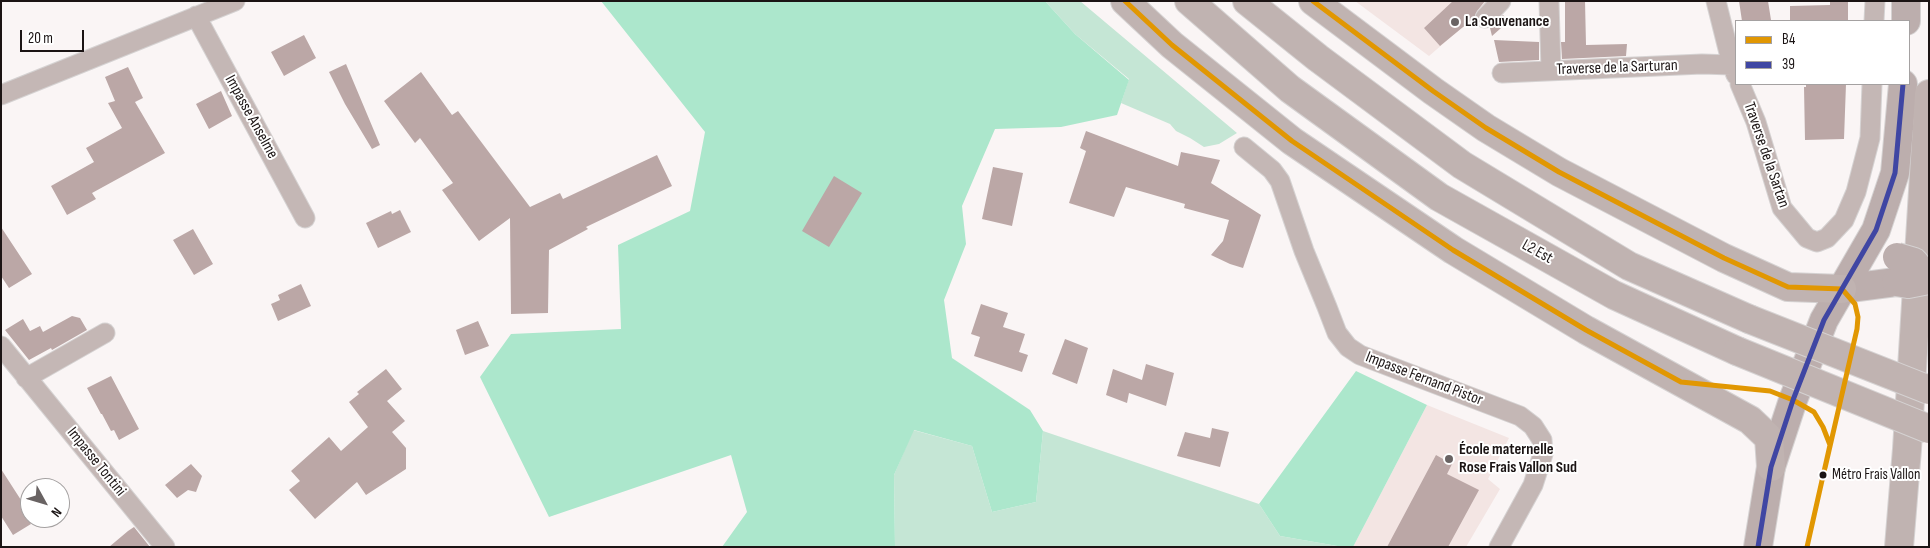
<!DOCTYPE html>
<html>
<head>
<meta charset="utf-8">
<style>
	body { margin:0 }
	#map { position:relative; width:1930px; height:548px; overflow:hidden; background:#faf5f5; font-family:"Sofia Sans Condensed",sans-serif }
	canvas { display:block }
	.frame { position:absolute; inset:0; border:2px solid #1b1414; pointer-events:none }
	.legend { position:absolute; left:1735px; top:20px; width:175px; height:65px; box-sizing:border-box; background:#fff; border:1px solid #a4a1a1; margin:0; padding:6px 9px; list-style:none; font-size:15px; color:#1b1414 }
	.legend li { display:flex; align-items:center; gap:10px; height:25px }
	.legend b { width:25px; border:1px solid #a4a1a1 }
	.north { position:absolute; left:20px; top:478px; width:50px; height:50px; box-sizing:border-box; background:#fff; border:1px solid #a4a1a1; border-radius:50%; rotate:129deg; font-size:14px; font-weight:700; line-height:20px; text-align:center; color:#1b1414 }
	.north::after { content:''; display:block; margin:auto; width:18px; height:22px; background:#696363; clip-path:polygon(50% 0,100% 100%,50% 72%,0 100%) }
	.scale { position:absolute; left:20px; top:30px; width:64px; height:22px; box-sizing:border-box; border:2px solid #1b1414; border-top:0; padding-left:6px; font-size:15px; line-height:18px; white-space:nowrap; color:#1b1414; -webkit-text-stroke:4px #fff; paint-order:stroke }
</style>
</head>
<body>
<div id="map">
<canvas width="1930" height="548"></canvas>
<div class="frame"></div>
<ul class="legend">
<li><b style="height:6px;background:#e19702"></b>B4</li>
<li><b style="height:6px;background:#3f46a3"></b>39</li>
</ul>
<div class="north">N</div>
<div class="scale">20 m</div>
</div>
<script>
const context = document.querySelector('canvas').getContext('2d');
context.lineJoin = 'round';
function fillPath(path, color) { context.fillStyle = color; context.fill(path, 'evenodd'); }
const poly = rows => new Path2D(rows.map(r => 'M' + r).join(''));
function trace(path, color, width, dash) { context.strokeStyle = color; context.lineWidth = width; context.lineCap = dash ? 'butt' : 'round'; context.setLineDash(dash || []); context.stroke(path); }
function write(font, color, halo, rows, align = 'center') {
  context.font = font + ' "Sofia Sans Condensed",sans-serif'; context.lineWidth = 4; context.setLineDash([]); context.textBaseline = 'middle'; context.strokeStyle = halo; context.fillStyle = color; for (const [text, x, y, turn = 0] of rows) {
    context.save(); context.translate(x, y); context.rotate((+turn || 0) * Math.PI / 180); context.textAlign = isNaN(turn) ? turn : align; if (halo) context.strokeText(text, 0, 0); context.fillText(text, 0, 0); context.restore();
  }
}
const built = poly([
	[1355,1,1493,1,1429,56],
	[1427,405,1509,438,1488,479,1500,489,1466,547,1353,547]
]);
const green = poly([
	[1045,1,1080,1,1237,133,1219,144,1204,147,1190,138,1176,131,1170,124,1121,103,1129,79,1075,34],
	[913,430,972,446,992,512,1036,502,1043,431,1259,504,1280,536,1343,547,895,547,894,475]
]);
const forest = poly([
	[601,1,1045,1,1075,34,1129,80,1117,115,1061,127,995,129,962,206,966,244,944,300,952,358,1030,410,1043,431,1036,502,992,512,972,446,914,430,894,475,895,547,722,547,747,512,731,455,549,517,480,377,511,334,621,329,618,245,690,211,705,132],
	[1356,371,1427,405,1353,547,1343,547,1280,536,1259,504]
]);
const building = poly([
	[1453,1,1485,1,1477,11,1474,18,1440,46,1424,28],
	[1565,1,1585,1,1586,45,1627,44,1626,56,1562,59,1561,42,1565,42],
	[1739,1,1768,1,1771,20,1742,21],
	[1830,1,1848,1,1848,21,1790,21,1790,6,1830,5],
	[1503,15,1509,21,1492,36,1490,28],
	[304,35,316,58,284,76,271,52],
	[1494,40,1539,42,1539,60,1499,62],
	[346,64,380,145,372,149,345,104,329,72],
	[128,67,143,98,135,102,165,153,92,193,96,199,67,215,51,186,94,162,86,148,122,128,108,103,115,101,105,77],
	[421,72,452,115,458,111,530,207,560,193,563,199,657,155,672,186,586,227,588,229,549,250,548,313,511,314,510,218,479,241,442,190,453,183,420,138,415,143,384,101],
	[1806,84,1846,84,1844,139,1805,140,1804,87,1806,87],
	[221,91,232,116,209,129,196,104],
	[1086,131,1178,166,1181,152,1220,160,1211,183,1261,215,1243,268,1230,264,1211,255,1223,241,1229,220,1184,208,1185,204,1126,187,1114,217,1069,203,1086,151,1080,148],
	[993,167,1023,173,1012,226,982,219],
	[834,176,862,193,829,247,802,231],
	[400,210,411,232,378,248,366,223,391,211,392,214],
	[1,227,32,274,9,288,1,276],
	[193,229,213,264,194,275,173,240],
	[301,284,311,306,278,321,271,304,280,300,278,295],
	[981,304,1008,313,1003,327,1025,334,1019,352,1028,355,1022,372,974,356,980,337,971,334],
	[72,316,80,318,87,330,52,350,51,348,29,360,5,330,23,319,30,331,40,326,43,332],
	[478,321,489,346,465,355,456,330],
	[1065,339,1088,348,1077,384,1052,374],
	[1146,364,1174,373,1166,406,1129,393,1127,403,1106,395,1113,369,1142,380],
	[386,369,402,389,387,401,405,421,392,432,406,448,406,469,366,495,357,482,315,519,289,490,300,481,291,471,329,437,341,451,368,427,349,402,359,394,357,392],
	[111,376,139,429,119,440,114,430,111,431,102,414,101,414,87,388],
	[1212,428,1229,432,1220,467,1177,456,1185,432,1210,438],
	[1436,455,1452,464,1447,474,1479,490,1448,547,1387,547],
	[191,464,202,476,196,492,188,490,177,498,165,485],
	[1,469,30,514,26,516,31,524,13,535,1,516],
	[134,527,150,547,109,547,128,531]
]);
const street = poly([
	[1549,1,1551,70],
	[1716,1,1732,65,1736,75],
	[196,16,305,218],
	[1485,18,1501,1],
	[1874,21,1875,1],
	[1502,73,1702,64,1732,65],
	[1740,84,1756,122,1782,208,1807,238,1817,242,1827,238,1844,220,1856,192,1870,138,1872,84],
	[1,95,235,1],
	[1244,147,1272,170,1280,181,1304,251,1327,307,1337,333,1348,347,1360,355,1520,416,1533,426,1542,440,1543,454,1533,485,1499,547],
	[1,346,165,547],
	[26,378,105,333]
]);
const primary = poly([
	[1906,21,1906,1],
	[1842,289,1896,282],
	[1758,547,1771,467,1793,400,1824,320,1876,230,1895,173,1903,84]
]);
const highway = poly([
	[1125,1,1172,45,1292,141,1453,250,1586,330,1750,420,1769,438,1771,467],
	[1189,1,1290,89,1439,197,1614,295,1737,351],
	[1247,1,1318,58,1462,165,1629,266,1749,319],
	[1313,1,1433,91,1486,128,1559,172,1724,258,1788,287,1842,289],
	[1899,547,1907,449,1929,94]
]);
const primaryBridge = poly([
	[1896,282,1908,284,1928,280,1914,262,1897,257]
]);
const highwayBridge = poly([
	[1749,319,1929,390],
	[1737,351,1929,429]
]);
const bus1 = poly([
	[1125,1,1172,45,1292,141,1453,250,1586,330,1681,382,1770,391,1793,400,1814,412,1823,427,1830,445,1807,547],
	[1313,1,1433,91,1486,128,1559,172,1724,258,1788,287,1842,289,1855,304,1858,317,1857,329,1825,468]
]);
const bus2 = poly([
	[1758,547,1771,467,1793,400,1824,320,1876,230,1895,173,1903,84]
]);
const markers = [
	[1455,22,5,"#696363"],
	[1449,459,5,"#696363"],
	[1823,475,4.5,"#1b1414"]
];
const busNames = [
	["Métro Frais Vallon",1832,475]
];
const poiNames = [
	["La Souvenance",1465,22],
	["École maternelle",1459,450],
	["Rose Frais Vallon Sud",1459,468]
];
const streetNames = [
	["Traverse de la Sarturan",1617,68,-2],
	["Impasse Anselme",251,117,61],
	["Traverse de la Sartan",1766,155,71],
	["L2 Est",1537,252,29],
	["Impasse Fernand Pistor",1424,379,21],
	["Impasse Tontini",96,462,51]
];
fillPath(built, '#f3e5e3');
fillPath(green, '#c5e6d5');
fillPath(forest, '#ace7cc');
fillPath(building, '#bba7a6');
trace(street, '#d5d2d2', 21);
trace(primary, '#d5d2d2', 30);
trace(highway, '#d5d2d2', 30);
trace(street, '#c4b7b5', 19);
trace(primary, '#bcaead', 28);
trace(highway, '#c0b3b1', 28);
trace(primaryBridge, '#d5d2d2', 30, []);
trace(highwayBridge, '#d5d2d2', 30, []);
trace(primaryBridge, '#bcaead', 28);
trace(highwayBridge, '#c0b3b1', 28);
trace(bus1, '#e19702', 5);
trace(bus2, '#3f46a3', 5);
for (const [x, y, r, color] of markers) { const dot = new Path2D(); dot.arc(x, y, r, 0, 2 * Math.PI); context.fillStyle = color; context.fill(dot); trace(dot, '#fff', 2); }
write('15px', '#1b1414', '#fff', busNames, 'left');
write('bold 16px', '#1b1414', '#fff', poiNames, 'left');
write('16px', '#1b1414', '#fff', streetNames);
</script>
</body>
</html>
